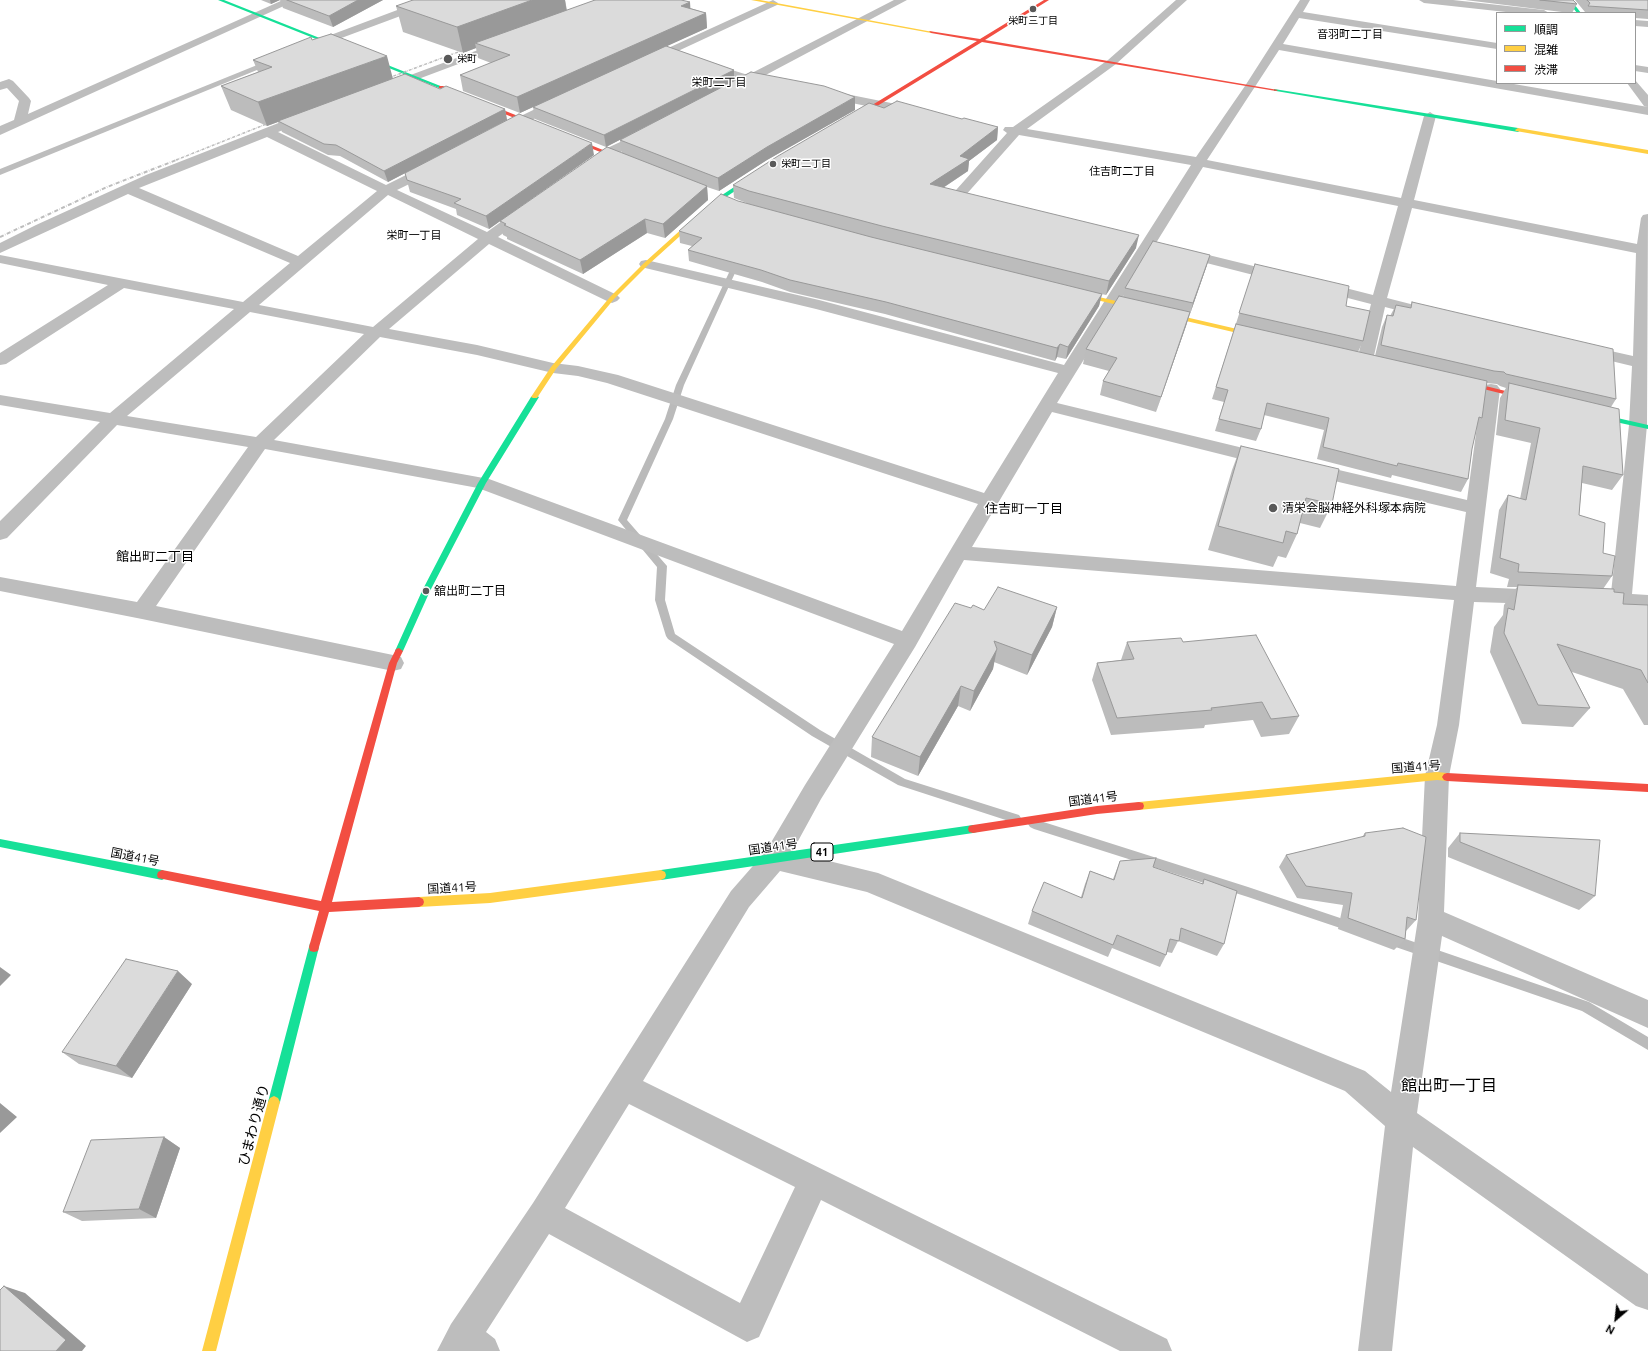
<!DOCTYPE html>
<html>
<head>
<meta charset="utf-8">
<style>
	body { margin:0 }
	#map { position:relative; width:1648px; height:1351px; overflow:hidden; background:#fff; font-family:Ubuntu,"Noto Sans JP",sans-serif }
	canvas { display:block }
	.legend { position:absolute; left:1496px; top:12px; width:140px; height:72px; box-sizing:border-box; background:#fff; border:1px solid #999; margin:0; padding:5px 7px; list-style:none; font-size:12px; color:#000 }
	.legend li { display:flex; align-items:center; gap:8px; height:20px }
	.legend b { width:20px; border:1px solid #999 }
	.north { position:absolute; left:1596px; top:1299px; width:40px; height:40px; -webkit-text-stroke:3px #fff; paint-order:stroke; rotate:208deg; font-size:11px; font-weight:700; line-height:16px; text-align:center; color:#000 }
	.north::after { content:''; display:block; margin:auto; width:14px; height:18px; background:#000; clip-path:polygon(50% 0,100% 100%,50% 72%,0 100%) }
</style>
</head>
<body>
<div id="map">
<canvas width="1648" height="1351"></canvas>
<ul class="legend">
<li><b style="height:5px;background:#16e098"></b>順調</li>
<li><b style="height:5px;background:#ffcf43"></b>混雑</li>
<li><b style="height:5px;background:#f24e42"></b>渋滞</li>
</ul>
<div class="north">N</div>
</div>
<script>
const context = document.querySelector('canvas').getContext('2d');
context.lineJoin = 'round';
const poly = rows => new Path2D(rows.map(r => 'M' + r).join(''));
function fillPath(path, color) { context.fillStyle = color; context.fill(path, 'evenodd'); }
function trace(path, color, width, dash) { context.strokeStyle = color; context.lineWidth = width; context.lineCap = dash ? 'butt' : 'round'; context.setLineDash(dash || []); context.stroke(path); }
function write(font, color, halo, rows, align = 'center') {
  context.font = font + ' Ubuntu,"Noto Sans JP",sans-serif'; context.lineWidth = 3; context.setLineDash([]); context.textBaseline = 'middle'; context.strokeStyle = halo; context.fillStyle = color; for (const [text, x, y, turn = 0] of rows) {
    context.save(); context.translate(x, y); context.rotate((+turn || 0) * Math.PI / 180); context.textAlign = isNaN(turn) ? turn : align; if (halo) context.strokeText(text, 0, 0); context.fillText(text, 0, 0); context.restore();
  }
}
const stream = poly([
	[737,260,740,262,684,385,673,419,627,520,667,566,665,600,675,634,820,730,905,779,1019,815,1021,818,1019,821,1015,823,898,785,812,736,668,639,666,636,655,600,657,567,618,520,665,419,676,385,734,262,737,260],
	[1034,819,1248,887,1352,922,1356,923,1358,927,1356,931,1352,932,1248,897,1034,829,1030,827,1028,824,1030,821,1034,819],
	[1388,933,1589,1002,1648,1037,1648,1050,1582,1011,1384,943,1382,939,1384,935,1388,933]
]);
const lane = poly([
	[272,59,279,61,0,175,0,169,272,59]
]);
const street = poly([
	[283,0,297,0,0,135,0,126,14,120,19,101,7,88,0,90,0,82,9,79,13,81,29,98,31,101,28,114,283,0],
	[424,0,439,0,438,2,328,43,320,43,318,41,320,39,424,0],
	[773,0,778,3,777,5,650,64,646,65,640,62,642,60,773,0],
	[894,0,907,0,760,78,775,81,777,83,775,85,771,87,750,83,743,86,739,84,737,82,739,80,702,67,700,65,706,62,748,75,894,0],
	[1176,0,1187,0,1116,64,1027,129,1196,157,1245,86,1300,0,1310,0,1303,12,1497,43,1497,49,1299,18,1283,44,1497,81,1497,83,1508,83,1648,107,1648,115,1279,50,1207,160,1401,198,1424,116,1430,112,1436,116,1414,200,1637,244,1641,218,1643,215,1648,214,1647,425,1632,594,1648,595,1648,609,1592,607,1585,605,1582,600,1585,595,1592,593,1611,593,1629,425,1632,366,1578,353,1576,350,1578,347,1584,345,1633,356,1636,253,1412,208,1387,298,1430,309,1432,312,1430,315,1424,317,1385,307,1373,360,1371,364,1365,365,1359,364,1357,360,1371,304,1313,289,1310,286,1313,283,1318,281,1373,295,1398,206,1203,167,1057,403,1268,454,1274,456,1277,460,1274,464,1268,466,1052,412,972,547,1456,586,1466,512,1309,475,1302,473,1300,469,1302,465,1309,463,1467,500,1482,389,1485,385,1491,384,1497,385,1500,389,1476,587,1540,590,1547,592,1550,597,1547,602,1540,604,1474,602,1459,725,1449,776,1444,912,1648,1000,1648,1028,1442,936,1417,1113,1648,1274,1648,1310,1636,1306,1413,1147,1392,1351,1358,1351,1385,1126,1345,1091,867,892,780,871,749,907,643,1081,1167,1339,1172,1351,1120,1351,821,1200,759,1337,747,1342,549,1234,486,1332,495,1339,500,1351,437,1351,451,1324,533,1203,731,891,766,851,805,785,894,644,478,488,265,449,156,606,393,655,401,657,404,663,401,669,393,671,142,619,0,591,0,577,137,602,248,447,117,425,7,538,0,540,0,521,100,422,0,405,0,395,110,413,234,309,124,288,6,364,0,365,0,353,108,285,0,263,0,255,243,302,290,263,128,194,0,253,0,243,36,225,146,175,304,113,312,113,314,116,312,119,278,132,386,185,428,164,438,164,440,167,438,170,397,190,487,232,520,208,530,208,532,211,530,214,498,237,617,295,620,298,617,301,612,303,607,301,489,244,389,329,477,345,553,363,578,366,618,375,984,493,1058,373,816,309,641,267,639,264,641,261,646,260,819,300,1064,365,1191,165,1019,135,964,197,978,200,980,203,978,206,973,207,955,203,950,202,948,199,1007,133,1003,130,1005,127,1013,127,1108,60,1176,0],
	[267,137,377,191,298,256,139,188,267,137],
	[388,195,478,239,373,327,259,305,388,195],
	[250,312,364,334,256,437,127,416,250,312],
	[380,337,477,355,553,373,578,376,607,383,978,504,902,631,489,479,274,440,380,337],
	[964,560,1454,600,1437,725,1425,776,1418,919,1391,1092,1365,1071,878,873,792,852,821,799,915,647,964,560],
	[629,1104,795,1187,740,1303,565,1208,629,1104],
	[1419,0,1453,0,1544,10,1549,13,1515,13,1424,3,1419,0],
	[1635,20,1648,21,1648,27,1635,26,1635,20],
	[505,40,511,43,509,45,397,87,393,89,387,85,389,83,505,40],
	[1635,65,1648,67,1648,73,1635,71,1635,65],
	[1635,80,1648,95,1648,107,1644,106,1627,83,1635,83,1635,80],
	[826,90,916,108,922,112,916,116,822,97,820,94,822,91,826,90],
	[560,97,566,101,564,104,504,134,500,135,494,131,496,128,560,97],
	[648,129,652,130,654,133,652,136,613,156,594,169,589,170,584,169,582,166,603,150,648,129],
	[1180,248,1286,274,1289,277,1286,280,1281,282,1175,255,1173,252,1175,249,1180,248]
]);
const fast = poly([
	[218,0,224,0,443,87,439,88,218,0],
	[1567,0,1571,0,1581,13,1577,13,1567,0],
	[1274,89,1518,128,1521,130,1518,132,1276,91,1274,91,1274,89],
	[757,172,762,173,723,199,689,228,685,228,685,226,719,197,757,172],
	[535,395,539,397,486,483,430,591,403,651,399,654,396,653,395,651,422,591,478,483,531,397,535,395],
	[1588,412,1591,412,1648,425,1648,429,1588,416,1588,412],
	[973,825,977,826,978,829,977,832,973,833,661,880,657,878,656,875,657,872,661,870,973,825],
	[0,839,162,870,166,872,167,875,166,878,162,880,0,847,0,839],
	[314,942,318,943,319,947,280,1102,278,1106,274,1108,270,1106,268,1102,309,947,310,943,314,942]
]);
const slow = poly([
	[751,0,760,0,933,32,931,33,751,0],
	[1518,128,1648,150,1648,154,1516,131,1515,130,1518,128],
	[685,226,690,227,648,265,614,299,556,369,537,398,533,398,531,397,551,367,610,297,644,263,685,226],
	[1073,291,1263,335,1266,337,1263,339,1071,294,1070,293,1073,291],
	[1437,772,1447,773,1450,774,1452,777,1450,780,1447,781,1437,780,1139,810,1135,809,1134,806,1135,803,1139,802,1437,772],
	[661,870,665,872,666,875,665,878,661,880,490,903,419,907,415,905,414,902,415,899,419,897,490,893,661,870],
	[274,1096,278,1098,280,1102,216,1351,202,1351,268,1102,270,1098,274,1096]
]);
const jam = poly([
	[1044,0,1049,0,985,40,1278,90,1276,91,982,42,851,122,846,121,977,41,931,33,929,31,980,39,1044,0],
	[439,86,443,86,633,162,628,163,439,88,439,86],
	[1457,379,1534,398,1536,399,1532,401,1455,382,1455,380,1457,379],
	[399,648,403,651,397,663,332,902,419,897,423,899,424,902,423,905,419,907,329,912,319,947,318,951,314,952,310,951,309,947,319,911,158,878,157,875,158,872,162,870,321,901,389,663,396,649,399,648],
	[1447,773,1648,784,1648,792,1447,781,1444,780,1442,777,1444,774,1447,773],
	[1139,802,1143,803,1144,806,1143,809,1139,810,1097,814,973,833,969,832,968,829,969,826,973,825,1097,806,1139,802]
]);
const railFar1 = poly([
	[383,80,469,48],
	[176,160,274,121]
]);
const rail = poly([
	[0,237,107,187,179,159]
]);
const wall = poly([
	[261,0,280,0,271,4],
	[280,0,383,0,333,27,283,8],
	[565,0,567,10,690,8,706,13,707,28,666,46,734,70,734,81,855,110,767,160,719,191,707,187,708,200,665,238,647,233,583,274,507,239,507,237,503,235,500,221,489,229,457,215,456,209,410,192,405,173,594,155,514,211,622,153,620,140,689,104,606,147,535,119,533,107,520,113,463,91,460,75,491,63,478,58,476,48,463,53,403,32,396,6],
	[1465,0,1573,0,1577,4,1572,13,1570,13],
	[1575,0,1648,0,1648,19,1635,18,1635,13,1585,13,1585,12],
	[312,40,393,79,440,89,505,109,507,120,388,182,340,156,328,155,282,132,278,122,267,126,231,110,221,86,258,72,253,60],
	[884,108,962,119,998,127,997,140,969,161,968,171,943,188,1136,248,1106,295,957,258,1102,294,1099,306,1066,359,1057,357,1055,361,885,314,790,292,762,282,689,261,688,250,692,246,680,243,679,231,738,201,872,237,749,204,734,198,733,185],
	[1255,264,1346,306,1363,341,1358,352,1375,356,1382,327,1387,315,1390,316,1396,305,1410,308,1412,302,1616,399,1611,407,1623,475,1612,490,1582,483,1579,515,1603,553,1612,576,1603,589,1614,592,1623,604,1648,605,1648,725,1644,725,1623,689,1572,672,1590,708,1573,727,1522,724,1490,652,1494,627,1503,615,1504,605,1517,587,1507,587,1509,579,1490,573,1499,510,1508,495,1520,499,1531,443,1496,435,1500,398,1506,388,1500,386,1497,384,1486,383,1482,418,1477,427,1472,449,1468,479,1461,492,1392,475,1391,478,1317,459,1324,430,1264,415,1261,429,1256,441,1215,431,1224,402,1212,399],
	[1207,265,1190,314,1186,326,1156,412,1100,395,1103,381,1109,371,1083,364,1086,349,1123,297,1125,288],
	[1241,446,1332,504,1320,528,1300,523,1297,534,1286,558,1278,556,1273,567,1208,550,1232,470],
	[1057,607,1052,627,1027,675,994,662,993,669,970,711,958,706,918,776,871,757,872,737,971,608,984,610],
	[1127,642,1183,642,1299,716,1289,734,1261,737,1253,720,1205,725,1204,728,1111,735,1092,680,1097,663,1121,660],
	[1365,833,1416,920,1406,931,1405,939,1394,950,1338,929,1343,905,1297,898,1279,867,1286,855,1362,837],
	[1460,833,1595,896,1579,910,1448,857,1448,848],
	[1120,861,1153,867,1202,884,1204,879,1224,944,1217,956,1178,941,1172,953,1167,952,1166,955,1160,967,1112,948,1108,957,1028,924,1032,911,1081,897,1085,884,1090,871,1113,879],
	[192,984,132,1078,79,1064,62,1052],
	[164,1137,180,1148,156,1218,82,1221,63,1212]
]);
const shadedWall = poly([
	[270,0,280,0,271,4],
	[358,0,383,0,333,27,329,16],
	[532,0,565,0,567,14,475,43,476,48,463,53,457,27],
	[690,2,691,17,681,6],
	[706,13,707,28,520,113,517,97],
	[387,56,393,79,267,126,258,102],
	[734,70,734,81,606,147,604,135],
	[855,97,855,110,767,160,719,191,718,178,767,147],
	[505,109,507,120,388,182,384,171],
	[998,127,997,140,969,161,968,171,929,197,930,184,960,156],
	[592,143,594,155,489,229,486,216],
	[707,186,708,200,665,238,663,224],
	[645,219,647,233,583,274,580,260],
	[1139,235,1136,248,1106,295,1109,281],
	[1210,255,1207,265,1190,314,1193,303],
	[1102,294,1099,306,1066,359,1068,347],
	[1190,312,1186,326,1156,412,1161,397],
	[1060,344,1057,357,1055,361,1057,348],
	[1057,607,1052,627,1027,675,1032,655],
	[997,649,993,669,970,711,974,691],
	[961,686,958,706,918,776,920,757],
	[0,967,11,975,0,986],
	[178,971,192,984,132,1078,116,1066],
	[0,1103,17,1117,0,1133],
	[164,1137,180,1148,156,1218,139,1209],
	[4,1286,25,1293,86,1346,82,1351,56,1351]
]);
const building = poly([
	[287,0,358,0,329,16,287,0],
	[413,0,532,0,457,27,396,6,413,0],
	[595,0,681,0,690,2,681,6,706,13,517,97,460,75,510,55,475,43,595,0],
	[1540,0,1573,0,1577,4,1540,0],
	[1587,0,1648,0,1648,10,1588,6,1590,3,1587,0],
	[331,34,387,56,258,102,221,86,272,67,253,60,311,37,312,40,331,34],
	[666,46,734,70,604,135,533,107,666,46],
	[751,72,824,86,855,97,767,147,718,178,620,140,751,72],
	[405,74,440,89,446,86,505,109,384,171,336,145,324,144,278,121,405,74],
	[897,101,962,119,964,118,998,127,960,156,969,159,930,184,1139,235,1109,281,882,226,749,191,733,185,778,156,869,103,884,108,897,101],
	[519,114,592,143,486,216,454,203,461,199,407,180,405,173,519,114],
	[607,147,707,186,663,224,645,219,580,260,504,225,506,224,500,221,607,147],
	[721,194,738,201,871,237,1102,294,1068,347,1060,344,1057,348,886,302,790,280,761,270,688,250,702,238,679,231,721,194],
	[1153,241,1210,255,1193,303,1125,288,1153,241],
	[1255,264,1349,286,1346,306,1370,311,1363,341,1239,313,1255,264],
	[1119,296,1190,312,1161,397,1103,381,1117,358,1086,349,1119,296],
	[1412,302,1613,349,1616,399,1506,374,1504,372,1494,371,1381,345,1387,315,1393,316,1396,305,1411,308,1412,302],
	[1236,324,1487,381,1482,418,1479,417,1472,449,1468,479,1398,463,1397,466,1323,447,1329,418,1267,403,1261,429,1219,419,1228,390,1216,387,1236,324],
	[1509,383,1619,409,1623,475,1583,466,1579,515,1605,523,1603,553,1615,556,1612,576,1518,572,1519,564,1500,558,1508,495,1526,500,1540,428,1505,420,1509,383],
	[1241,446,1339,469,1332,504,1306,498,1297,534,1286,531,1283,543,1218,526,1241,446],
	[1518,585,1614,589,1614,592,1624,593,1623,604,1648,605,1648,683,1641,670,1557,644,1590,708,1538,705,1504,633,1508,608,1514,610,1518,585],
	[998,587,1057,607,1032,655,994,641,997,649,974,691,961,686,920,757,872,737,955,603,971,608,973,605,984,610,998,587],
	[1256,635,1299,716,1271,719,1262,702,1211,708,1212,710,1117,718,1097,663,1134,659,1127,642,1181,638,1183,642,1256,635],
	[1403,828,1426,837,1416,920,1407,917,1405,939,1348,918,1352,893,1306,886,1286,855,1365,836,1365,833,1403,828],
	[1460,833,1600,840,1595,896,1460,842,1460,833],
	[1156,858,1153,867,1203,884,1204,879,1237,891,1224,944,1181,928,1179,941,1170,939,1166,955,1117,935,1113,945,1032,911,1044,882,1082,898,1090,871,1114,880,1120,861,1156,858],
	[126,959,178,971,116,1066,62,1052,126,959],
	[164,1137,139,1209,63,1212,91,1140,164,1137],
	[4,1286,66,1340,56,1351,0,1351,0,1290,4,1286]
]);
const markers = [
	[1033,9,4,"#595959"],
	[448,59,5,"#595959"],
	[773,164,4,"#595959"],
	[1273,508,5,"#595959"],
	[426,591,4,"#595959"]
];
const farPoinames = [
	["栄町三丁目",1033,21,"center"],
	["栄町",457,59],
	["栄町二丁目",781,164]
];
const farNeighbourhoodnames = [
	["音羽町二丁目",1350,34],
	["栄町二丁目",719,82],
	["住吉町二丁目",1122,171],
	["栄町一丁目",414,235]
];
const shields = [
	[822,852,22]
];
const shieldNames = [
	["41",822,852]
];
const poiNames = [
	["清栄会脳神経外科塚本病院",1282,508],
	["舘出町二丁目",434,591]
];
const streetNames = [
	["国道41号",1416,767,-4],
	["国道41号",1093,799,-7],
	["国道41号",773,847,-8],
	["国道41号",135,857,11],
	["国道41号",452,888,-3]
];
const neighbourhoodNames = [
	["住吉町一丁目",1024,509],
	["館出町二丁目",155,557]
];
const nearStreetnames = [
	["ひまわり通り",254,1125,-75]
];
const nearNeighbourhoodnames = [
	["館出町一丁目",1449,1086]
];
fillPath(stream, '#bababa');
fillPath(lane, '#bdbdbd');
fillPath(street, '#bdbdbd');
fillPath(fast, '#16e098');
fillPath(slow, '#ffcf43');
fillPath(jam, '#f24e42');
trace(railFar1, '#bdbdbd', 1.5, [3, 1, 0.5, 1]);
trace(rail, '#bdbdbd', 2, [4, 1.5, 0.5, 1.5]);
fillPath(wall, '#bcbcbc');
fillPath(shadedWall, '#999');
fillPath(building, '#dbdbdb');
trace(building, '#999', 1);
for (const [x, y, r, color] of markers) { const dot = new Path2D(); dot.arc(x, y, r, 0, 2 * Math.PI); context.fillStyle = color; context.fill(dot); trace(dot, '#fff', 1.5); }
write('10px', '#000', '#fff', farPoinames, 'left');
write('11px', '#000', '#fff', farNeighbourhoodnames);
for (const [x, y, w] of shields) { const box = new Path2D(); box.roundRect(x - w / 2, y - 9, w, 18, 3); context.fillStyle = '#fff'; context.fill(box); trace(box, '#000', 1); }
write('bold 11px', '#000', null, shieldNames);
write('12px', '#000', '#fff', poiNames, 'left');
write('12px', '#000', '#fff', streetNames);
write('13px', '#000', '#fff', neighbourhoodNames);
write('14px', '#000', '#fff', nearStreetnames);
write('16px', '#000', '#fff', nearNeighbourhoodnames);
</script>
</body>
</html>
